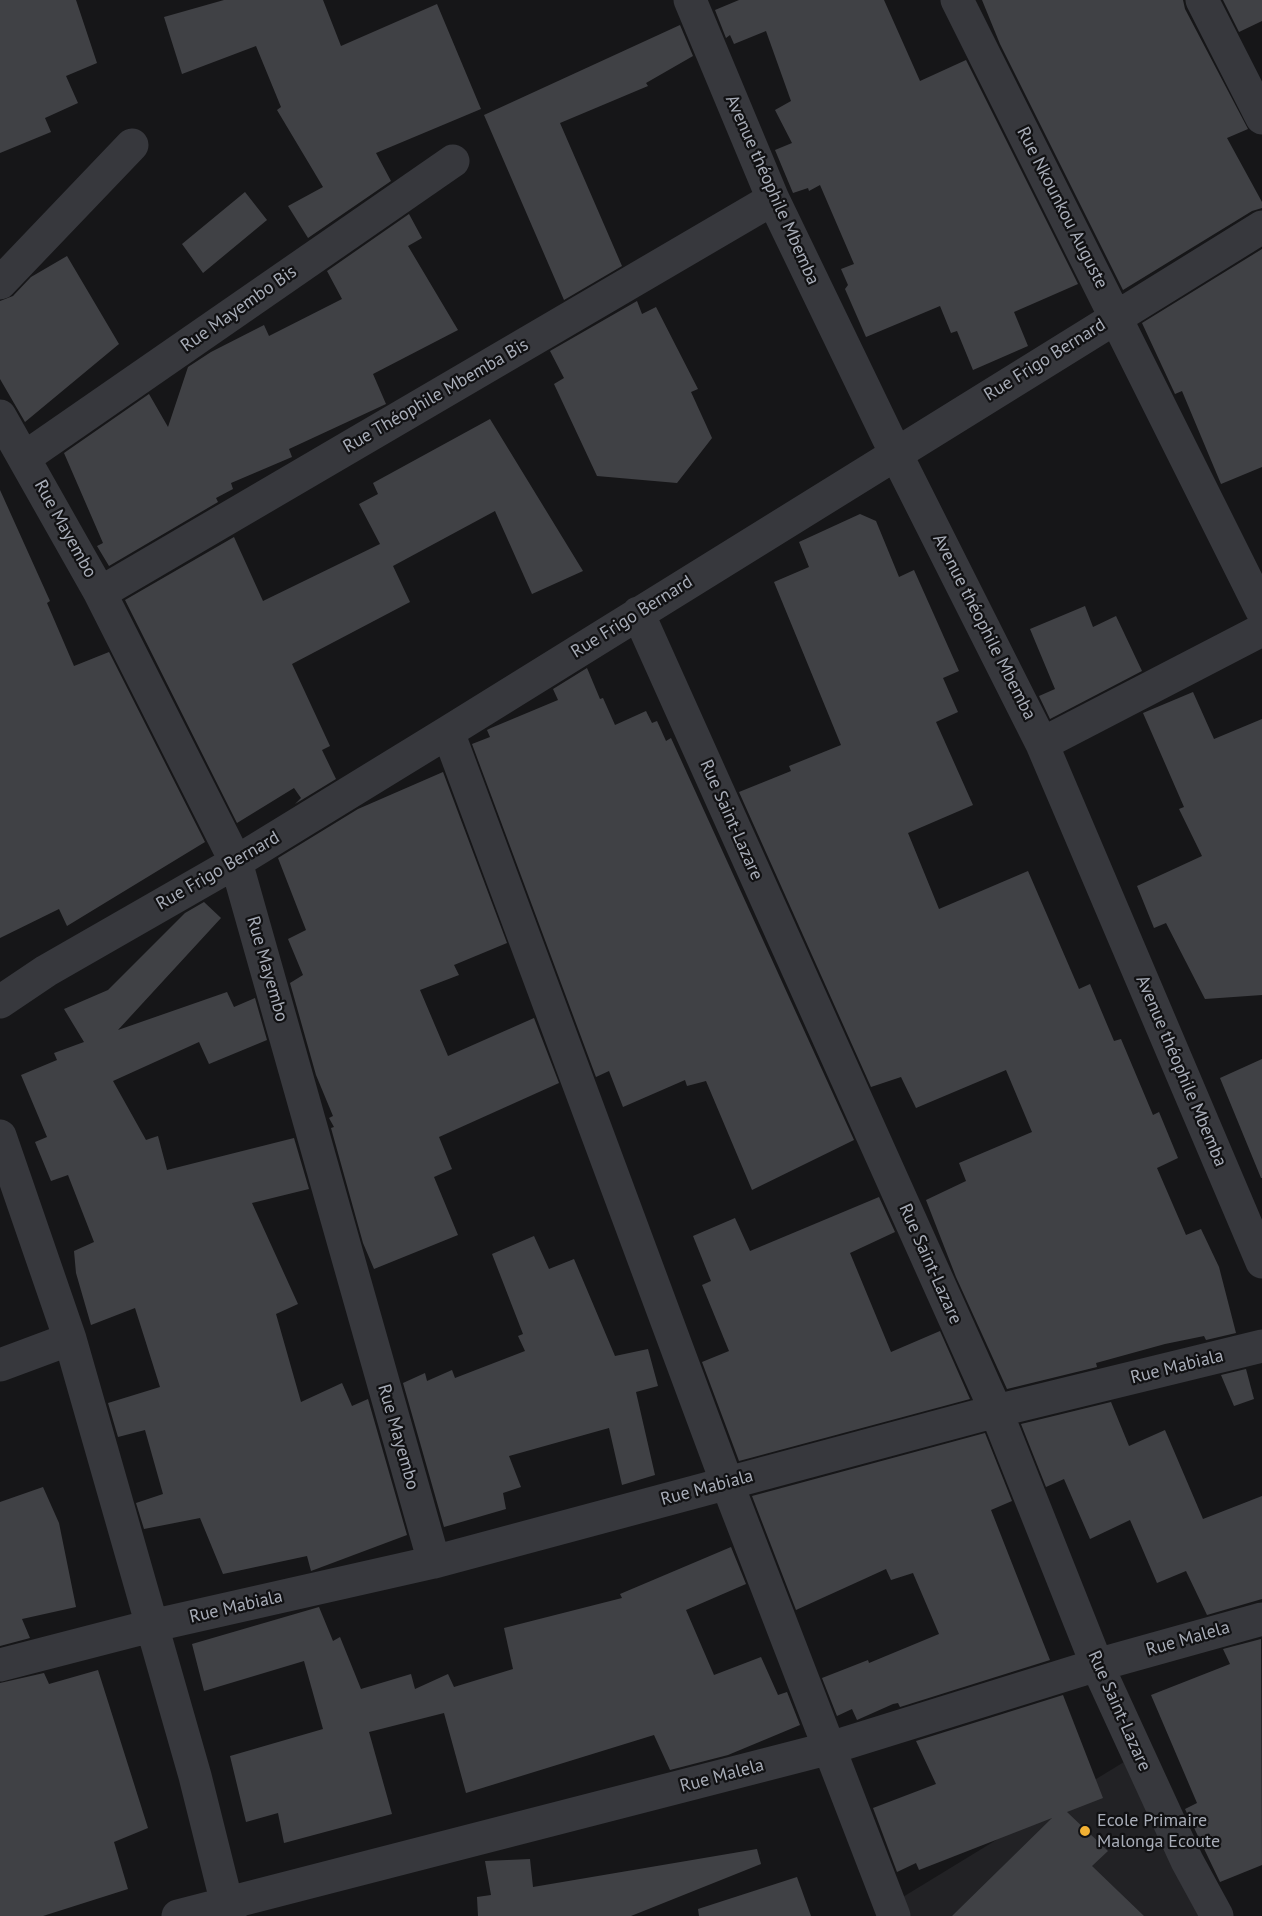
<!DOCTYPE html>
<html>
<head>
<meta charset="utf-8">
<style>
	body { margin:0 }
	canvas { display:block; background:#161618 }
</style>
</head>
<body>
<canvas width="1262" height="1916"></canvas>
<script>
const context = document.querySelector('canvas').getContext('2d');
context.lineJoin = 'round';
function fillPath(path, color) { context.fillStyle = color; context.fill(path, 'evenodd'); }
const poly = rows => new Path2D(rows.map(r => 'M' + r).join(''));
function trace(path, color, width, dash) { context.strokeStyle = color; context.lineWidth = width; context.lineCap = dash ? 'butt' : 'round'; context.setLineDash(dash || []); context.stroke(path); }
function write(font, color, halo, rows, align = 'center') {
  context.font = font + ' "PT Sans",sans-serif'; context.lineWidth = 4.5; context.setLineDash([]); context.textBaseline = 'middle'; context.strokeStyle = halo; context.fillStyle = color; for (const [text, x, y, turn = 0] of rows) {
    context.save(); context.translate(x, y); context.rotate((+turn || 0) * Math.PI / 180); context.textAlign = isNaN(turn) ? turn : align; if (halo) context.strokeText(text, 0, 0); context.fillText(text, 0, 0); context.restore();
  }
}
const built = poly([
	[1124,1762,1201,1916,904,1916,898,1900]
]);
const building = poly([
	[0,0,76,0,97,63,66,76,78,103,45,118,51,132,0,153],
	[224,0,323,0,341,46,437,4,481,109,376,153,391,181,308,238,288,206,323,187,277,110,281,107,256,46,182,74,164,17],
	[739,0,884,0,920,81,966,60,1078,284,1014,312,1028,346,973,370,957,331,951,333,940,306,866,337,845,289,848,285,841,269,854,264,820,185,809,191,808,188,793,193,775,150,792,143,775,110,791,101,766,31,734,44,730,35,726,38,715,10],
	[982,0,1183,0,1185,9,1248,129,1227,138,1262,202,1262,208,1252,211,1123,290,1000,44],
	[1223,0,1262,0,1262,21,1239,32],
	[680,25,693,56,646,83,648,86,560,123,622,266,564,300,484,115],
	[245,192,267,220,203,273,182,244],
	[409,214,422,238,408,246,458,330,373,374,386,404,289,449,292,457,231,483,233,489,216,498,218,502,109,566,97,546,103,543,64,453,149,394,168,427,188,367,211,352,264,325,269,336,342,299,327,271],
	[1262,249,1262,467,1221,484,1182,391,1175,394,1142,323],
	[67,256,119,344,25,422,0,379,0,301,13,296,31,277],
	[637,301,642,314,656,307,698,389,691,392,712,438,677,483,597,476,554,384,564,378,550,351],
	[490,419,583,571,532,594,495,511,393,566,410,602,292,664,330,746,322,750,336,779,295,804,301,798,294,788,237,823,125,600,234,537,263,601,380,544,359,504,378,494,373,483],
	[0,490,50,601,47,603,74,666,109,652,205,842,67,926,59,909,0,938],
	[860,514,876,521,899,577,914,570,959,671,943,678,958,712,936,722,973,805,908,833,939,909,1028,871,1079,989,1090,984,1114,1041,1121,1039,1153,1115,1159,1112,1178,1158,1157,1168,1186,1235,1201,1229,1219,1267,1236,1333,1206,1340,1204,1336,1165,1344,1096,1363,1097,1367,1007,1389,956,1277,926,1200,966,1181,959,1163,1032,1132,1006,1070,916,1108,901,1077,871,1087,739,792,791,771,789,766,841,745,774,582,809,567,799,542],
	[1085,606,1093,627,1116,616,1142,671,1050,719,1039,696,1055,689,1030,629],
	[587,668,600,699,603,698,615,725,646,711,652,723,657,721,666,741,671,738,854,1140,752,1190,706,1081,687,1086,685,1080,623,1107,609,1071,596,1077,472,744,490,737,487,730,491,728,558,700,553,689],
	[1193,692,1214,739,1262,719,1262,995,1205,999,1166,923,1154,928,1137,886,1202,856,1179,809,1184,807,1143,713],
	[443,772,507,943,454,965,459,975,420,990,448,1056,534,1018,559,1083,439,1137,452,1169,434,1177,458,1235,374,1269,363,1243,331,1128,334,1127,329,1118,333,1116,316,1075,290,983,303,975,288,939,306,930,278,858,358,809],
	[204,902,221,918,118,1030,227,992,234,1007,255,998,267,1040,209,1064,199,1042,113,1081,146,1140,158,1136,167,1170,294,1138,309,1189,252,1203,298,1304,276,1314,301,1402,342,1383,352,1406,368,1399,407,1535,311,1571,307,1556,223,1574,200,1518,144,1529,136,1503,163,1494,145,1430,118,1437,108,1403,160,1387,135,1308,91,1325,76,1273,74,1251,94,1242,68,1175,51,1181,35,1142,47,1137,21,1075,57,1060,54,1053,84,1042,64,1009,108,990,185,913],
	[1262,1059,1262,1178,1261,1178,1220,1078],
	[879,1197,895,1232,850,1253,891,1352,940,1331,970,1399,739,1461,702,1362,729,1351,702,1285,711,1281,693,1236,735,1218,750,1251],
	[534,1236,549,1269,574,1259,615,1356,648,1349,658,1386,636,1392,655,1475,622,1485,609,1428,509,1456,521,1487,503,1493,506,1509,444,1527,403,1383,425,1373,427,1381,452,1370,455,1378,525,1351,518,1336,523,1334,492,1254],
	[1246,1369,1254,1399,1234,1406,1221,1375],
	[1111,1402,1129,1446,1165,1430,1203,1519,1262,1496,1262,1599,1207,1615,1186,1571,1157,1583,1130,1520,1090,1539,1064,1479,1046,1487,1021,1424],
	[985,1433,1012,1501,991,1510,1050,1660,900,1707,898,1703,893,1704,857,1720,852,1709,837,1716,822,1678,868,1660,869,1663,939,1634,913,1573,891,1580,886,1569,796,1610,752,1496],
	[43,1487,59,1523,76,1607,22,1619,30,1638,0,1646,0,1502],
	[731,1547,746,1584,686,1610,714,1675,761,1657,778,1695,787,1692,800,1725,728,1755,670,1770,654,1735,466,1793,444,1713,369,1732,392,1814,284,1843,278,1813,246,1822,230,1756,323,1729,304,1661,204,1691,192,1644,319,1607,333,1641,340,1637,361,1689,411,1674,415,1689,448,1674,454,1687,513,1669,504,1628,622,1598,620,1594],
	[1261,1639,1262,1865,1220,1882,1185,1809,1197,1803,1151,1695,1230,1664,1223,1649],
	[98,1670,148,1828,114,1842,128,1889,43,1916,0,1916,0,1683,44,1673,49,1684],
	[1063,1695,1103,1798,1067,1812,1108,1851,1092,1866,1144,1916,952,1916,1052,1818,919,1870,916,1863,897,1872,873,1808,936,1784,916,1741],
	[757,1849,761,1864,631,1916,478,1916,477,1897,491,1895,485,1861,530,1859,533,1887],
	[797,1877,811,1916,699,1916,698,1909]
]);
const minor = poly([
	[690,0,773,199,896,454,1042,744,1262,1262],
	[957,0,1262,611],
	[1202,0,1262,118],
	[0,283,132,145],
	[0,416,100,593,236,862,434,1562],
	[24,458,453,161],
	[100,593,773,199],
	[638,613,996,1411,1097,1665,1187,1861,1217,1916],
	[448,732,727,1483,894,1916],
	[1042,744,1262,630],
	[0,1002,46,971,236,862,448,732,1262,227],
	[0,1136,70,1339,195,1776,230,1916],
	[0,1365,70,1339],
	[0,1665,151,1626,434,1562,996,1411,1262,1346],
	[178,1916,830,1748,1097,1665,1262,1619]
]);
const markers = [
	[1085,1831,6,"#f2b134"]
];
const streetNames = [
	["Avenue théophile Mbemba",772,190,66],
	["Rue Nkounkou Auguste",1062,208,63],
	["Rue Mayembo Bis",239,309,-35],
	["Rue Frigo Bernard",1045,360,-32],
	["Rue Théophile Mbemba Bis",436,396,-30],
	["Rue Mayembo",65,529,61],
	["Rue Frigo Bernard",632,617,-32],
	["Avenue théophile Mbemba",984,627,63],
	["Rue Saint-Lazare",731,820,66],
	["Rue Frigo Bernard",218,871,-30],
	["Rue Mayembo",267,969,74],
	["Avenue théophile Mbemba",1181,1071,67],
	["Rue Saint-Lazare",930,1264,66],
	["Rue Mabiala",1177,1367,-14],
	["Rue Mayembo",398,1437,74],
	["Rue Mabiala",707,1488,-15],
	["Rue Mabiala",236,1607,-13],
	["Rue Malela",1188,1639,-16],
	["Rue Saint-Lazare",1119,1711,66],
	["Rue Malela",722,1776,-15]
];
const poiNames = [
	["Ecole Primaire",1097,1821],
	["Malonga Ecoute",1097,1842]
];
fillPath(built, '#222225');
fillPath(building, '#404145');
trace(minor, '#37383d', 33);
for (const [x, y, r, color] of markers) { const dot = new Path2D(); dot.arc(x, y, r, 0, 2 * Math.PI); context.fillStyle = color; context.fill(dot); trace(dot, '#111113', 2); }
write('18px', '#a8adb8', '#111113', streetNames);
write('18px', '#a8adb8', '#111113', poiNames, 'left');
</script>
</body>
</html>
